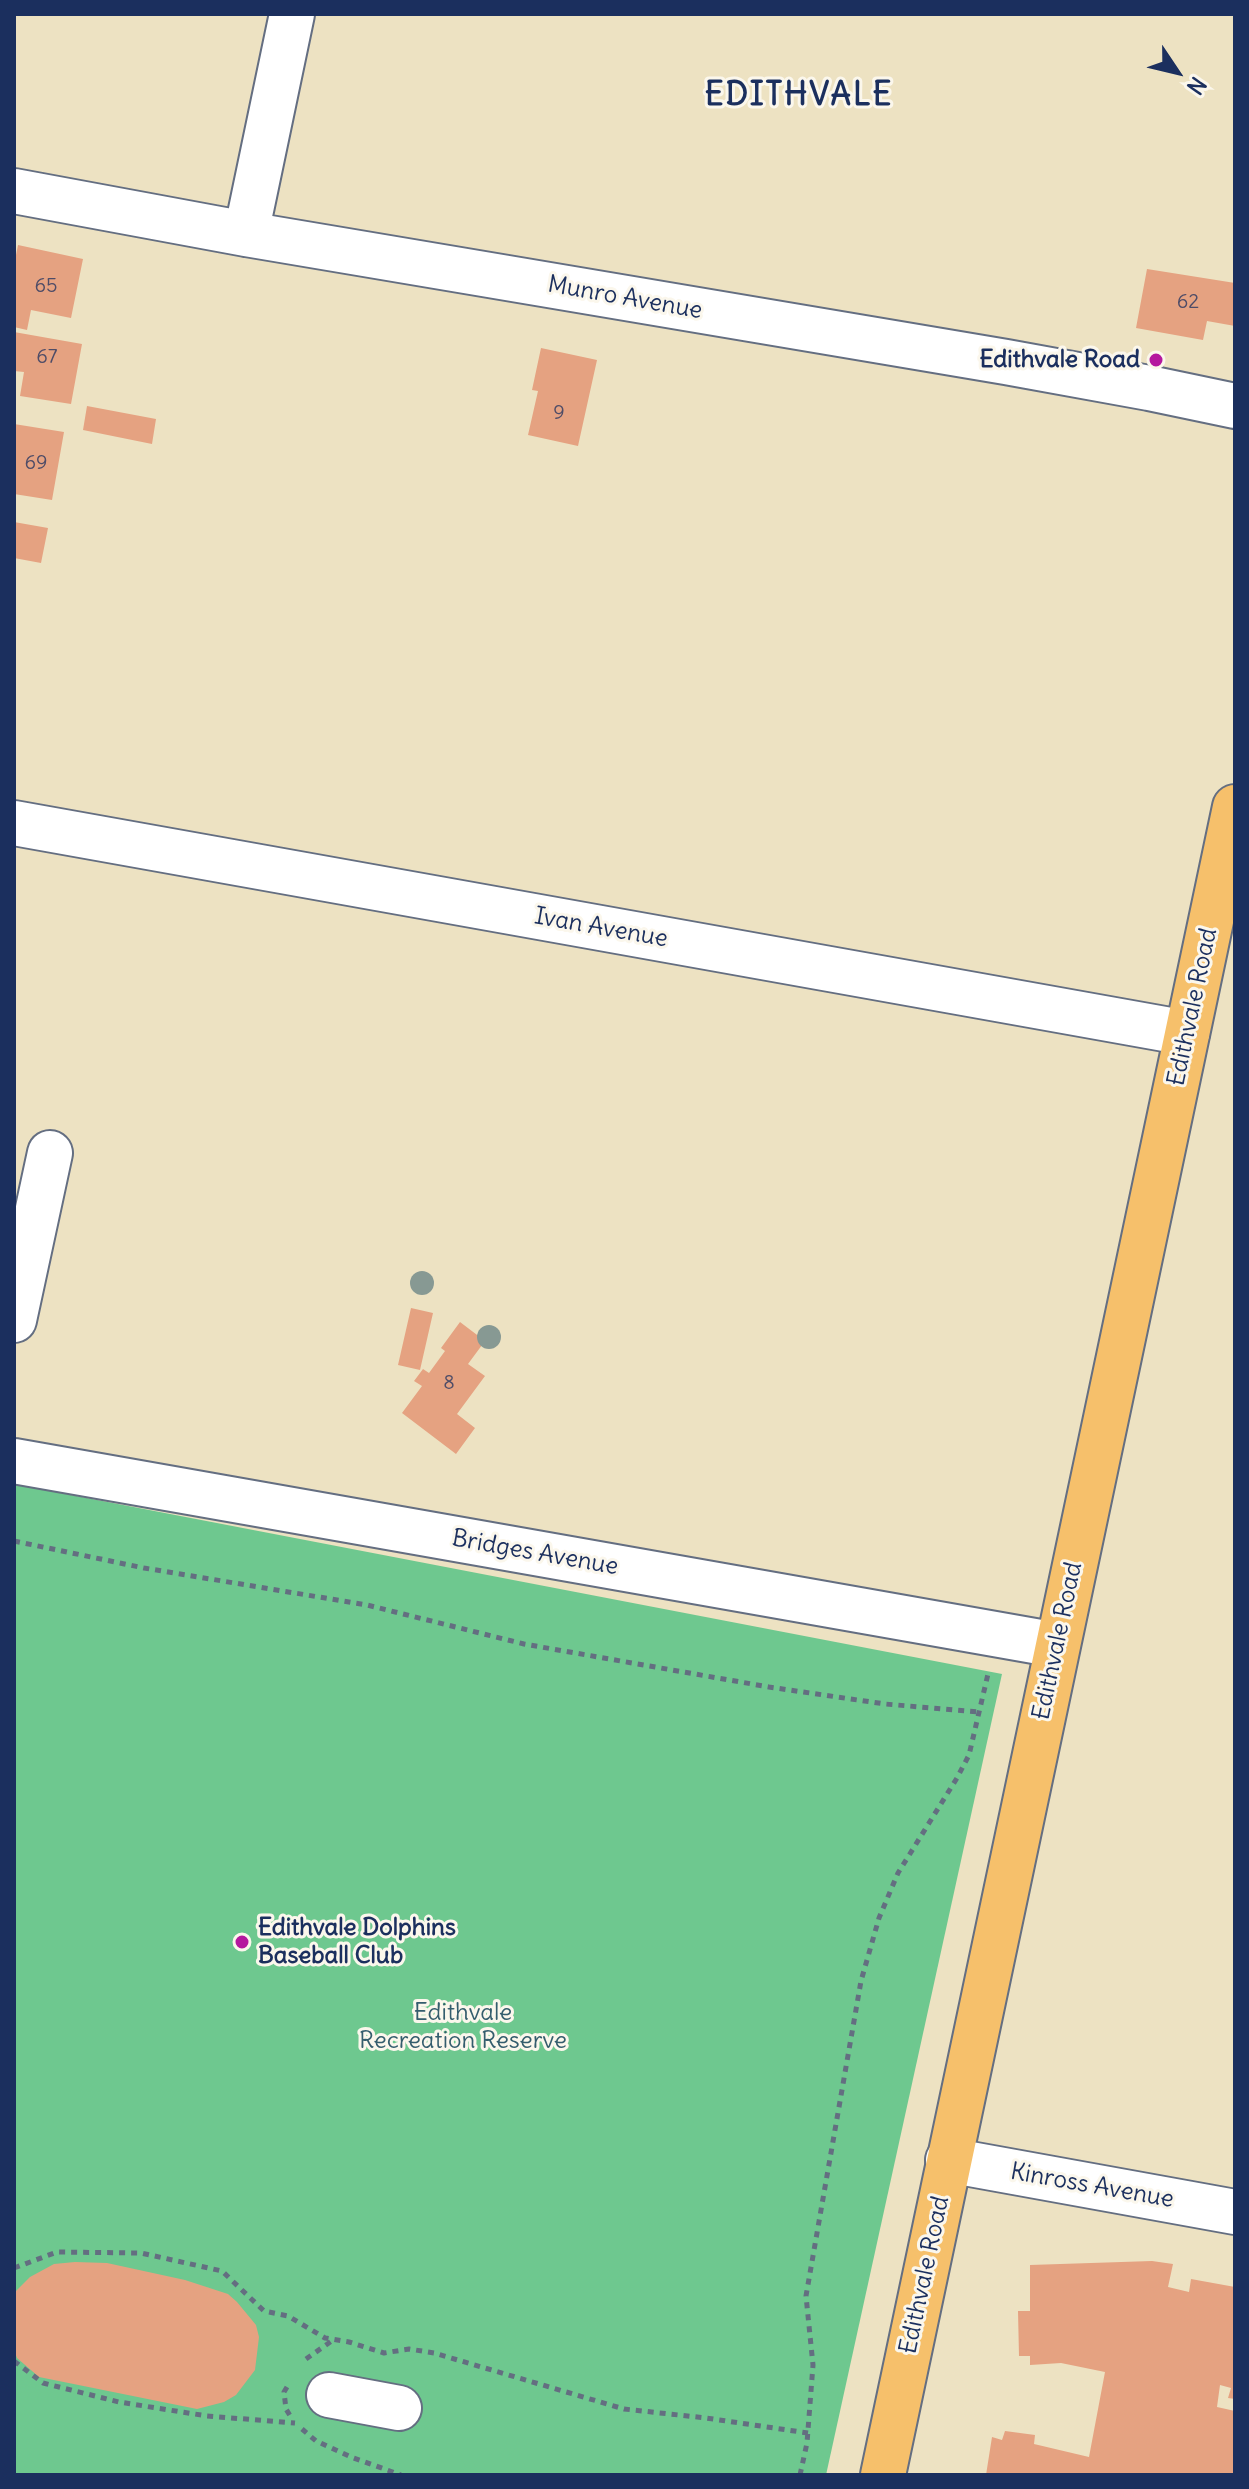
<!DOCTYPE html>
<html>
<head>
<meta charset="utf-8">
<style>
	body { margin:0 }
	#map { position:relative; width:1249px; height:2489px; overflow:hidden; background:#ede2c2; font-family:Delius,sans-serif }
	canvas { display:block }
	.frame { position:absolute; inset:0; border:16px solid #1b2f5e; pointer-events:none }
	.north { position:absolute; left:1137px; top:32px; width:80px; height:80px; -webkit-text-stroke:6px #fbf7ec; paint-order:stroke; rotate:125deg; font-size:22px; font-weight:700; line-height:32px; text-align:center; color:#1b2f5e }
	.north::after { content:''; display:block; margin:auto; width:28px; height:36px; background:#1b2f5e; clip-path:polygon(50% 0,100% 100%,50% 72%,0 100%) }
</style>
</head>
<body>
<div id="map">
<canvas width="1249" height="2489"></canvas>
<div class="frame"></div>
<div class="north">N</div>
</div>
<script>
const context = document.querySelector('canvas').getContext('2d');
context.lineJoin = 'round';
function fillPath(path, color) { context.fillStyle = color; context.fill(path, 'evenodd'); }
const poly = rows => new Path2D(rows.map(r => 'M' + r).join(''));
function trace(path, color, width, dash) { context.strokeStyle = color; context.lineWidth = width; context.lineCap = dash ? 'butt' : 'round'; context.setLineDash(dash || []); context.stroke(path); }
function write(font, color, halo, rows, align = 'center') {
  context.font = font + ' Delius,sans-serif'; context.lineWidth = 6; context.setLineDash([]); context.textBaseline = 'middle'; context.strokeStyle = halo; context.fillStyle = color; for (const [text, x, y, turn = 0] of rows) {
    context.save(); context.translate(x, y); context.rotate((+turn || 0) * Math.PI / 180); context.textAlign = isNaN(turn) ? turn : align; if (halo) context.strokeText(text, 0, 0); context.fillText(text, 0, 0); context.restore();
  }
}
const green = poly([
	[14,1484,1002,1674,826,2475,14,2475]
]);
const building = poly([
	[18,245,83,259,71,318,31,310,27,330,14,327,14,265],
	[1147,269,1235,283,1235,326,1207,321,1203,340,1136,328],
	[14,332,82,344,71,404,20,396,24,372,14,371],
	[541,348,597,360,578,446,528,435,538,391,532,390],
	[87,406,156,419,152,444,83,430],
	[14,424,64,432,52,500,14,494],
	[14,522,48,528,41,563,14,558],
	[411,1308,433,1313,420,1370,398,1365],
	[460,1322,485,1341,468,1364,485,1376,457,1414,475,1428,456,1454,402,1413,422,1386,414,1381,423,1369,429,1373,445,1351,441,1348],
	[1152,2261,1173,2264,1168,2287,1189,2292,1191,2279,1235,2287,1235,2399,1228,2398,1231,2388,1220,2385,1217,2407,1235,2411,1235,2475,986,2475,992,2437,1002,2440,1005,2431,1035,2435,1034,2444,1089,2457,1105,2372,1061,2363,1030,2365,1030,2356,1019,2356,1018,2311,1030,2311,1030,2265],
	[75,2262,107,2263,185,2280,228,2294,237,2302,256,2325,259,2337,255,2370,236,2395,224,2402,197,2409,39,2377,17,2358,14,2350,14,2293,30,2277,54,2264]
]);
const path = poly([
	[14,1541,144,1568,367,1605,524,1644,769,1687,885,1704,980,1712],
	[14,2268,57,2252,141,2253,222,2271,264,2311,288,2316,325,2338,349,2342,384,2353,409,2349,434,2353,624,2409,706,2418,808,2433],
	[306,2359,333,2340],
	[14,2361,43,2383,119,2402,207,2416,295,2423],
	[287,2387,284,2392,286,2409,292,2419],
	[302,2429,316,2441,351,2457,401,2475],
	[800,2475,807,2443,813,2365,806,2296,861,1981,879,1918,898,1873,957,1778,969,1755,988,1674]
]);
const minor = poly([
	[14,191,246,234,1006,362,1149,388,1235,406],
	[246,234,292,14],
	[14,823,1187,1033],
	[14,1320,50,1153],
	[14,1461,1057,1645],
	[948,2160,1235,2212],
	[329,2395,399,2408]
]);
const highway = poly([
	[883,2475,1235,807]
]);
const trees = [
	[422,1283],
	[489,1337]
];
const markers = [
	[1156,360,8,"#b5179e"],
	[242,1942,8,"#b5179e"]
];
const numberNames = [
	["65",46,286],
	["62",1188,302],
	["67",47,357],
	["9",559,413],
	["69",36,463],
	["8",449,1383]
];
const streetNames = [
	["Munro Avenue",625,298,10],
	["Ivan Avenue",601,928,10],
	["Edithvale Road",1193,1007,-78],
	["Bridges Avenue",535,1553,10],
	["Edithvale Road",1058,1641,-78],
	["Kinross Avenue",1092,2186,10],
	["Edithvale Road",925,2275,-78]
];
const poiNames = [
	["Edithvale Road",1140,360],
	["Edithvale Dolphins",258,1928,"left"],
	["Baseball Club",258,1956,"left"]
];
const parkNames = [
	["Edithvale",463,2013],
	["Recreation Reserve",463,2041]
];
const districtNames = [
	["EDITHVALE",799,96]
];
fillPath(green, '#6ec88f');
fillPath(building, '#e5a281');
trace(minor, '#646e81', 48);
trace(highway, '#646e81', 48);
trace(path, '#646e81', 5, [6, 6]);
trace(minor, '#fff', 44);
trace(highway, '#f6c06b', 44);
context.fillStyle = '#879993';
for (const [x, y] of trees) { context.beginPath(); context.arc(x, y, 12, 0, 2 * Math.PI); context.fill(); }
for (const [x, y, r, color] of markers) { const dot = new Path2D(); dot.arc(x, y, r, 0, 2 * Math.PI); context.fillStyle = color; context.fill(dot); trace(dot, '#fbf7ec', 3); }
write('20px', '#4e4c67', null, numberNames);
write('24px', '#1b2f5e', '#fbf7ec', streetNames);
write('bold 24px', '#1b2f5e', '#fbf7ec', poiNames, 'right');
write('24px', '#345d6d', '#fbf7ec', parkNames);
context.letterSpacing = '2px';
write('bold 32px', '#1b2f5e', '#fbf7ec', districtNames);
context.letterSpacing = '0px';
</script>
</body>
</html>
